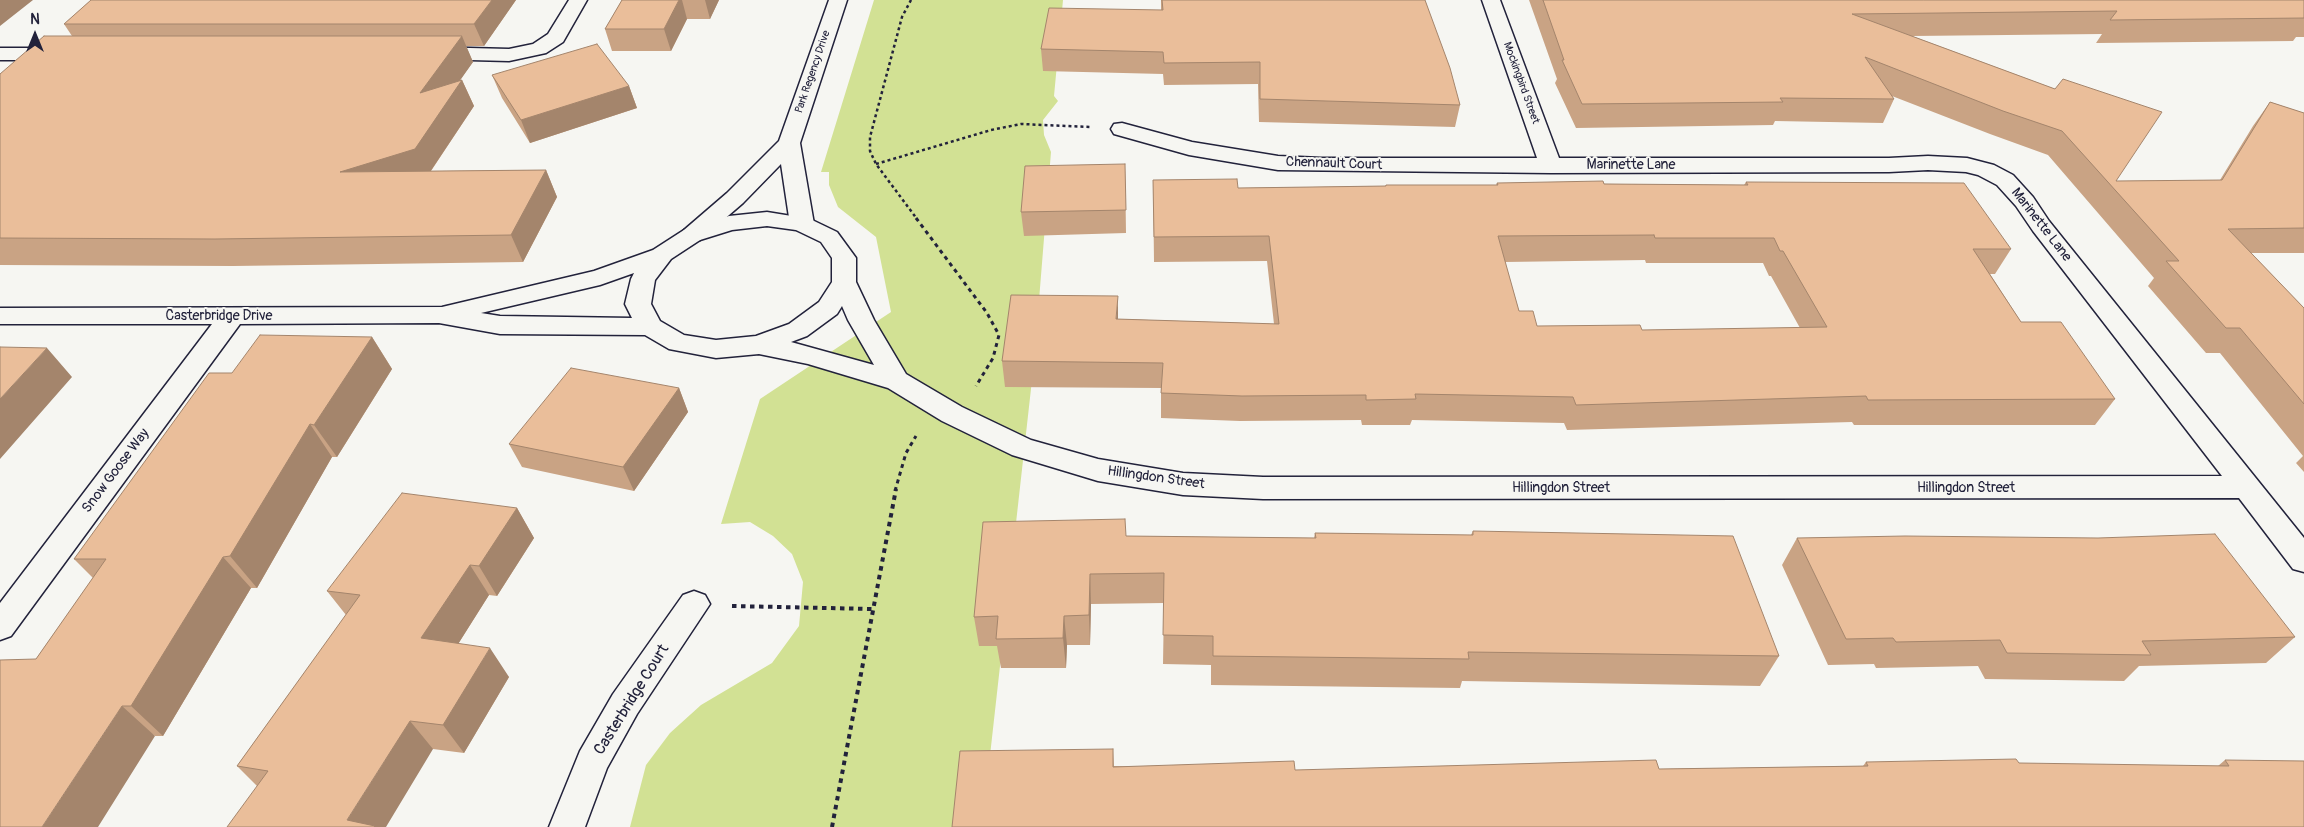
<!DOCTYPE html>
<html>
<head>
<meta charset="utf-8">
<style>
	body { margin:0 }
	#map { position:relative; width:2304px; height:827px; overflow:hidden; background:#f6f6f2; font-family:Pangolin,sans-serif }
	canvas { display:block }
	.north { position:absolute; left:10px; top:10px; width:50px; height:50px; -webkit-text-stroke:4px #f6f6f2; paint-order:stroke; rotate:0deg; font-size:14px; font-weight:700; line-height:20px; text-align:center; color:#22223b }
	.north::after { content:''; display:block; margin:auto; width:18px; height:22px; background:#22223b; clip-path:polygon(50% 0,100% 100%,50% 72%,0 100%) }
</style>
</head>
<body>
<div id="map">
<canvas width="2304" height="827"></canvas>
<div class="north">N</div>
</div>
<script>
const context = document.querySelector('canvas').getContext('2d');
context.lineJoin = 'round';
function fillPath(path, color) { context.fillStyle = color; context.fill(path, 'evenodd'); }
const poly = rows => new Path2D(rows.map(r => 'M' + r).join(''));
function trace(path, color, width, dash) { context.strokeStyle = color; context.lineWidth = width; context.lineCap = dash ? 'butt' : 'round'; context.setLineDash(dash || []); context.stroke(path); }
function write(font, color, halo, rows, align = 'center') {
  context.font = font + ' Pangolin,sans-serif'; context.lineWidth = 4; context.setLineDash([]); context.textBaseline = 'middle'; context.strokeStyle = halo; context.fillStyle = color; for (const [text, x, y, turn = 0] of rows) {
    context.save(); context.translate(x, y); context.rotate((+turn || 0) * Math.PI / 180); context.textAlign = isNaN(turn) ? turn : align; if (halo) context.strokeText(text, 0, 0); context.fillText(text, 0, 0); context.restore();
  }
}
const green = poly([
	[874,0,1063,0,1054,96,1058,101,1043,120,1044,135,1051,152,1034,362,982,827,630,827,646,765,670,733,701,705,772,663,799,626,803,582,792,554,773,536,750,522,721,524,760,399,891,312,876,237,838,207,829,185,829,172,821,172]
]);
const pathFar2 = poly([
	[911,0,902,17,870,137,870,151,876,164,917,219],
	[876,164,991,130,1021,124,1090,127]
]);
const pathFar1 = poly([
	[916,218,987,313,999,335,993,358,976,386],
	[895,491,906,453,916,436]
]);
const path = poly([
	[732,606,872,609],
	[832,827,896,489]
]);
const street = poly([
	[569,0,587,0,563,42,546,53,509,61,431,59,424,57,421,53,424,49,431,47,509,49,533,44,548,34,569,0],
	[1482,0,1500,0,1559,158,1889,158,1928,156,1967,158,1994,165,2013,175,2033,197,2049,221,2304,538,2304,572,2293,569,2239,498,1263,499,1183,495,1098,481,1012,455,942,421,888,388,808,364,759,354,716,358,669,349,645,335,500,334,439,323,240,324,11,636,0,640,0,603,212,324,0,324,0,308,442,307,594,271,653,250,684,230,729,216,767,212,810,219,837,232,856,258,856,282,874,320,906,374,962,407,1031,440,1098,459,1183,473,1263,477,2222,476,2033,231,2016,206,1997,185,1978,175,1966,172,1928,170,1889,172,1551,173,1278,170,1189,155,1114,134,1111,129,1114,124,1122,123,1192,142,1278,156,1321,158,1537,158,1482,0],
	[767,226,796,230,821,242,832,258,832,282,819,302,789,324,756,336,716,340,684,335,660,321,651,304,655,280,671,259,700,240,732,230,767,226],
	[634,273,631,279,625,304,632,318,500,316,481,313,600,285,634,273],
	[842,306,848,320,874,365,791,342,807,336,837,314,842,306],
	[0,48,61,48,68,50,71,54,68,58,61,60,0,60,0,48],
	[694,591,705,595,710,604,637,714,607,768,585,827,549,827,580,751,613,694,683,595,694,591]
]);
const secondary = poly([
	[829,0,847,0,800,143,814,224,810,229,802,231,794,229,790,224,781,164,743,203,700,240,692,242,684,240,680,235,684,230,727,193,779,141,829,0]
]);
const wall = poly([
	[91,0,516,0,484,46,466,46,473,62,459,81,462,80,474,106,431,171,546,170,557,197,523,262,233,266,0,265,0,74,72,36,64,24],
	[622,0,719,0,710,19,687,19,671,51,612,51,605,29],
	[1161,0,1425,0,1460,105,1455,127,1259,122,1258,84,1164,85,1163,74,1043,71,1041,49,1161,10],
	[1529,0,2304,0,2304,37,2296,37,2293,41,2096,43,2102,34,1912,36,2055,89,2117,181,2220,180,2253,126,2270,102,2304,113,2304,253,2251,253,2304,308,2304,472,2296,463,2303,456,2220,353,2206,353,2148,286,2154,278,2048,155,1990,134,1892,96,1894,99,1883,123,1775,121,1773,125,1576,128,1555,83,1557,79],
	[492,75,629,86,637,108,530,143,502,98],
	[1125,164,1126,233,1024,236,1021,212],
	[1153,180,1238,188,1385,186,1386,185,1496,185,1497,183,1744,185,1746,182,2011,249,1995,274,1990,274,2021,322,2115,399,2095,425,1854,425,1852,422,1567,430,1564,423,1412,420,1410,425,1362,425,1361,420,1240,421,1161,418,1161,388,1005,387,1002,361,1118,319,1274,324,1267,261,1154,262],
	[1645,260,1646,263,1763,263,1769,276,1771,276,1800,328,1642,330,1537,326,1519,311,1505,262],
	[372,337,392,369,337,457,332,457,257,588,251,588,163,736,155,736,36,659,93,578,74,559,232,373],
	[679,388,688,412,634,491,522,467,509,444],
	[517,508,534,538,497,596,489,595,458,644,509,677,464,753,433,749,257,786,237,766,346,615,327,591],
	[1473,531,1779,656,1760,686,1462,681,1460,688,1211,685,1211,665,1163,664,1164,603,1091,604,1090,645,1067,645,1066,668,1001,668,997,646,979,646,974,617,1126,536,1314,538,1315,533,1471,535],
	[1797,538,2295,637,2266,663,2139,666,2124,681,1985,679,1978,666,1876,668,1874,664,1828,665,1782,565],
	[1113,749,1114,766,1295,770,1659,769,1863,766,1866,762,2218,766,2225,760,2304,827,952,827]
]);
const shadedWall = poly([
	[0,0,33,0,0,26],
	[492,0,516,0,484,46,474,24],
	[679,0,682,0,687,19,671,51,664,29],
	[705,0,719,0,710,19],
	[462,36,473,62,433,119,420,93],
	[462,80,474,106,428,175,340,172],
	[629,86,637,108,530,143,521,120],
	[546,170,557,197,523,262,511,235],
	[1118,296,1118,321,1116,319],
	[372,337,392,369,337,457,314,425],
	[47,348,72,377,0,459,0,399],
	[679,388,688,412,634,491,623,467],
	[310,424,332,457,257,588,230,556],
	[517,508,534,538,497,596,479,566],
	[223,557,251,588,163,736,131,706],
	[470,565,489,595,443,668,421,638],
	[1090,574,1091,604,1090,645,1089,615],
	[1064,616,1067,645,1066,668,1063,638],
	[490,648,509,677,464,753,443,725],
	[122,706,155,736,98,827,42,827],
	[410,721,433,749,386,827,354,827,347,820]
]);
const building = poly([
	[91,0,492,0,474,24,64,24,91,0],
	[622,0,679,0,664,29,605,29,622,0],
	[1162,0,1425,0,1450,68,1460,105,1260,99,1260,62,1164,63,1163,52,1041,49,1049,8,1163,10,1162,0],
	[1543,0,2304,0,2304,18,2110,20,2117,11,1852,14,2055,89,2063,79,2162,112,2116,181,2222,180,2270,102,2304,113,2304,228,2228,229,2304,308,2304,404,2240,328,2226,328,2166,261,2179,261,2062,131,2003,111,1865,57,1894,99,1780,98,1783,102,1582,104,1562,60,1564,60,1543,0],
	[44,36,462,36,420,93,462,80,415,149,340,172,546,170,511,235,215,239,0,238,0,74,44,36],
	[597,44,629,86,521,120,492,75,597,44],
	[1125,164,1126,210,1021,212,1025,166,1125,164],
	[1237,179,1238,188,1386,186,1386,185,1498,185,1497,183,1603,181,1604,184,1748,185,1746,182,1964,183,2011,249,1973,249,2021,322,2061,322,2115,399,1868,400,1866,396,1576,405,1573,397,1415,394,1416,399,1366,400,1366,395,1242,396,1161,393,1163,363,1002,361,1011,295,1118,296,1116,319,1279,324,1269,236,1154,237,1153,180,1237,179],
	[1654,235,1655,238,1774,238,1780,251,1783,251,1827,327,1642,330,1640,325,1537,326,1533,311,1519,311,1498,236,1654,235],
	[260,335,372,337,314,425,310,424,230,556,223,557,131,706,122,706,42,827,0,827,0,660,36,659,106,559,74,559,209,373,232,373,260,335],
	[0,347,47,348,0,399,0,347],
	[571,368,679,388,623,467,509,444,571,368],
	[402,493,517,508,479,566,470,565,421,638,490,648,443,725,410,721,347,820,375,826,374,827,227,827,268,771,237,766,360,595,327,591,402,493],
	[1125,519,1126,536,1316,538,1315,533,1473,535,1473,531,1733,536,1779,656,1468,652,1469,659,1213,656,1213,636,1163,635,1164,573,1090,574,1089,615,1064,616,1063,638,996,639,998,616,974,617,983,522,1125,519],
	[2215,534,2295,637,2142,641,2151,655,2007,653,2000,640,1896,642,1893,638,1846,639,1797,538,1905,536,2098,538,2215,534],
	[1113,749,1113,767,1294,761,1295,770,1656,760,1659,769,1868,766,1866,762,2016,759,2019,763,2229,766,2225,760,2304,761,2304,827,952,827,960,751,1113,749]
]);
const farStreetnames = [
	["Park Regency Drive",813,72,-71],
	["Mockingbird Street",1521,83,70]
];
const streetNames = [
	["Chennault Court",1334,164,2],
	["Marinette Lane",1631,165],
	["Marinette Lane",2041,225,52],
	["Casterbridge Drive",219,316],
	["Snow Goose Way",116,471,-53],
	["Hillingdon Street",1156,478,8],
	["Hillingdon Street",1561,488],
	["Hillingdon Street",1966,488]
];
const nearStreetnames = [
	["Casterbridge Court",632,700,-58]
];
fillPath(green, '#d2e194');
trace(street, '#22223b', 3);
trace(secondary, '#22223b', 3);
trace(pathFar2, '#22223b', 2.5, [3, 3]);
trace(pathFar1, '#22223b', 3, [4, 4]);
trace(path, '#22223b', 4, [4.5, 4.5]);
fillPath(street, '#f6f6f2');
fillPath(secondary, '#f6f6f2');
fillPath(wall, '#c9a384');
fillPath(shadedWall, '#a4856c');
fillPath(building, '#eabe9a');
trace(building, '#a4856c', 1);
write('11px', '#22223b', '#f6f6f2', farStreetnames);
write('14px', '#22223b', '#f6f6f2', streetNames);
write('16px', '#22223b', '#f6f6f2', nearStreetnames);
</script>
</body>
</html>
